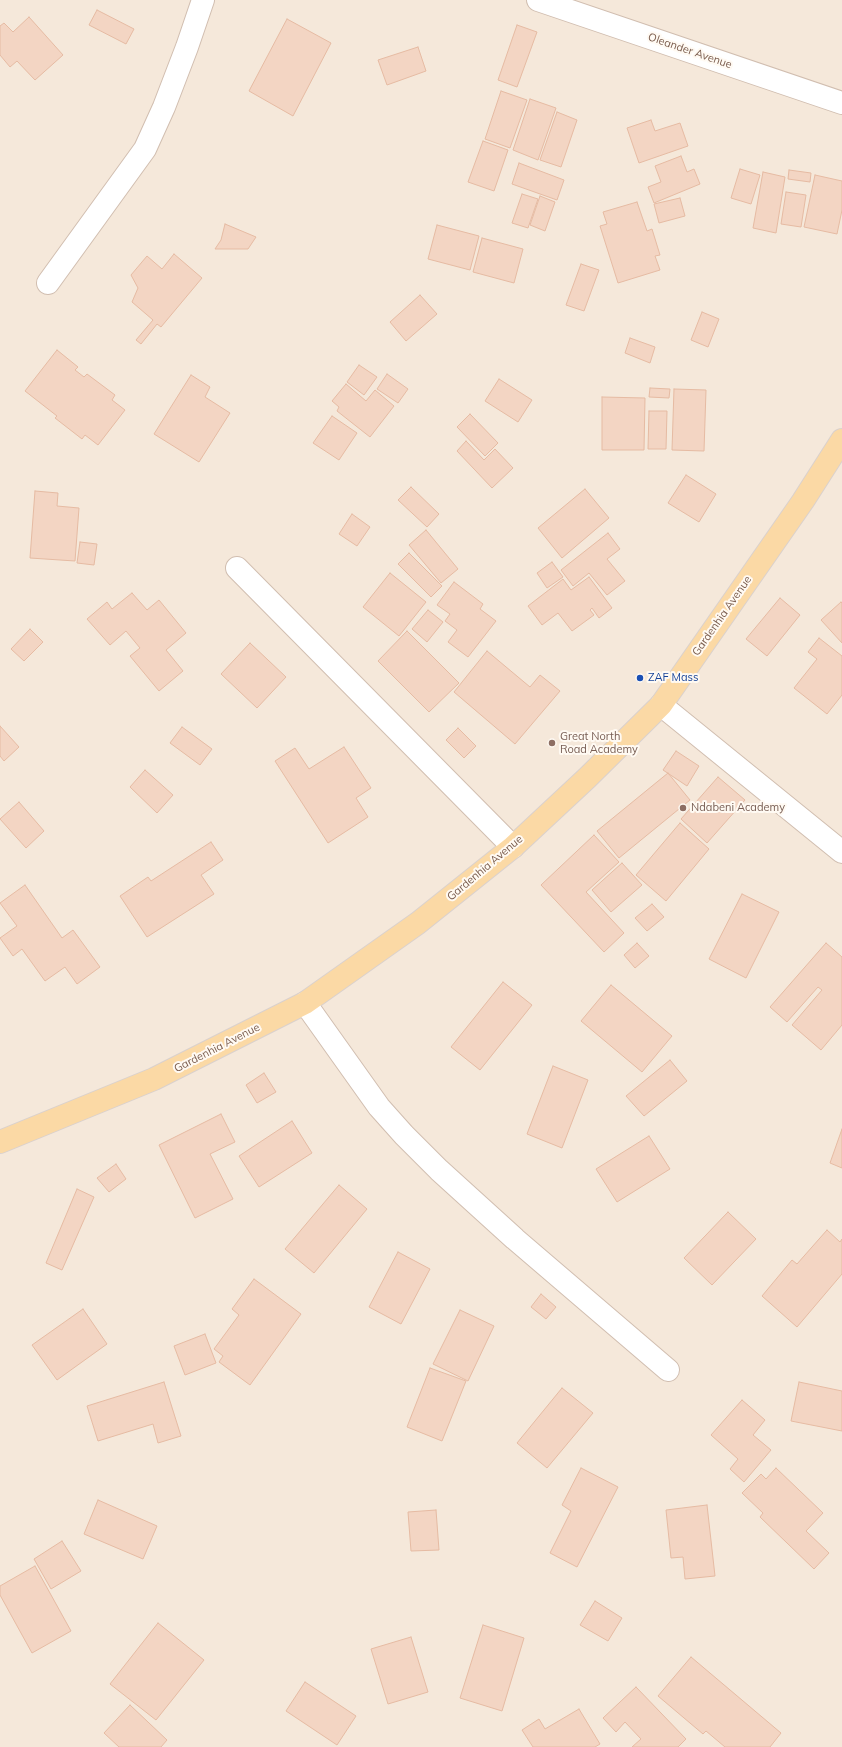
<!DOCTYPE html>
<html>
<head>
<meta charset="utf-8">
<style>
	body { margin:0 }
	canvas { display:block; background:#fdf6ec }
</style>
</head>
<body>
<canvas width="842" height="1747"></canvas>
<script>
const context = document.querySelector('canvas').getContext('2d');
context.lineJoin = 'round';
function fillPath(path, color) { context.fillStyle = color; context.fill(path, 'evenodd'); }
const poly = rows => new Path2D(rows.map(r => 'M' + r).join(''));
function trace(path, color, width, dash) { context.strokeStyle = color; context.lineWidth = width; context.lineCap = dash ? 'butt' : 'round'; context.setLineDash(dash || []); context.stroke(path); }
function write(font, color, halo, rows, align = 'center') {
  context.font = font + ' Mulish,sans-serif'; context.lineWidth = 4; context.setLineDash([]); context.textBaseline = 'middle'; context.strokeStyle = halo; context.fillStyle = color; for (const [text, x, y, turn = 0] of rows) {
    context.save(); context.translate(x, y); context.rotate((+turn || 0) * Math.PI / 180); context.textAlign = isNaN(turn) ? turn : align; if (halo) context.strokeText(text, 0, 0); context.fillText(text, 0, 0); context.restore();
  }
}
const residential = poly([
	[0,0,842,0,842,1747,0,1747]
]);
const building = poly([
	[97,10,134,29,126,44,89,25,97,10],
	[29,17,63,55,35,80,17,61,10,67,0,55,0,26,4,23,13,32,29,17],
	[287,19,331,43,293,116,249,91,287,19],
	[517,25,537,32,517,87,498,80,517,25],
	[418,47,426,71,387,85,378,60,418,47],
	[501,91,527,100,510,148,485,139,501,91],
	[530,99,556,108,538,160,513,150,530,99],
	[557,112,577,120,561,167,540,160,557,112],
	[651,120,655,131,680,123,688,146,639,163,627,128,651,120],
	[483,141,508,150,494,191,468,182,483,141],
	[681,156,687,172,694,169,700,184,654,203,648,187,661,182,655,166,681,156],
	[519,163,564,180,557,200,512,184,519,163],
	[740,169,760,175,751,204,731,198,740,169],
	[789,170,811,173,810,182,788,179,789,170],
	[763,172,785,177,776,233,753,228,763,172],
	[815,175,842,181,842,210,837,234,804,227,815,175],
	[786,192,806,195,801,227,781,224,786,192],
	[522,194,538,199,528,228,512,223,522,194],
	[540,196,555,202,545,231,530,225,540,196],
	[680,198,685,216,659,223,654,204,680,198],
	[637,202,647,231,652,229,660,255,655,256,660,270,618,283,600,226,607,224,603,212,637,202],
	[225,224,256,237,248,249,215,249,221,240,225,224],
	[437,225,479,236,470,270,428,259,437,225],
	[482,238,523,249,514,283,473,272,482,238],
	[174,254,202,278,161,327,157,324,141,344,136,340,153,320,132,302,138,288,131,275,147,256,162,269,174,254],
	[581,264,599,270,584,311,566,305,581,264],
	[420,295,437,314,406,341,390,322,420,295],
	[702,312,719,319,708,347,691,340,702,312],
	[630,338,655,347,650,363,625,353,630,338],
	[57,350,78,367,75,370,84,377,87,374,115,395,112,400,125,410,98,445,85,435,82,439,55,418,57,416,25,391,57,350],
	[359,365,377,377,364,395,347,382,359,365],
	[387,374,408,389,398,403,377,389,387,374],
	[191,375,210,387,205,397,230,413,199,462,154,434,191,375],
	[499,379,532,400,518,422,485,401,499,379],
	[346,384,366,401,375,390,394,406,370,437,337,411,339,407,332,401,346,384],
	[650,388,670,389,669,398,649,397,650,388],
	[674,389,706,390,704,451,672,450,674,389],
	[602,397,645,398,644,450,602,450,602,397],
	[649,411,667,411,666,449,648,449,649,411],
	[470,414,498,443,485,456,457,427,470,414],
	[332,416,357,433,339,460,313,443,332,416],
	[466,441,484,460,495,449,513,468,492,488,457,451,466,441],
	[686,475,716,494,699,522,668,503,686,475],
	[411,487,439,514,427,527,398,500,411,487],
	[585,489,609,518,562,558,538,528,585,489],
	[35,491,58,493,57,506,79,508,75,561,30,558,35,491],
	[352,514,370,527,357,546,339,534,352,514],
	[426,530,458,569,441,583,409,545,426,530],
	[608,533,620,549,607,559,625,581,607,595,589,573,573,586,561,570,608,533],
	[80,542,97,544,94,565,77,563,80,542],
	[409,553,442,586,431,597,398,564,409,553],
	[552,562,563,577,547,588,537,573,552,562],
	[390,573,426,602,399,636,363,607,390,573],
	[589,577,612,608,599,618,592,608,590,610,594,615,572,631,558,613,542,625,528,606,563,579,571,590,589,577],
	[454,582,483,604,480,609,496,621,468,657,448,642,457,630,445,621,450,614,437,605,454,582],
	[132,593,147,610,159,600,186,633,166,650,183,671,159,691,130,656,140,648,126,631,110,645,87,619,107,602,112,609,132,593],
	[780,598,800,615,767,656,746,639,780,598],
	[841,602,842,603,842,643,821,620,841,602],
	[428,610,443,622,427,642,412,629,428,610],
	[30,629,43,642,24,661,11,649,30,629],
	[407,631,459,683,429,712,378,661,407,631],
	[819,638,842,656,842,695,827,714,794,688,817,659,808,652,819,638],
	[250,643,286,677,257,708,221,674,250,643],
	[487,651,530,687,540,675,560,691,515,744,454,692,487,651],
	[0,726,19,747,4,761,0,756,0,726],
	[182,727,212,749,200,765,170,743,182,727],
	[458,728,476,746,464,758,446,740,458,728],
	[344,747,371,788,356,798,368,817,328,843,275,761,295,748,309,769,344,747],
	[676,751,699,766,687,786,663,770,676,751],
	[145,770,173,795,157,813,130,787,145,770],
	[668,773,690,800,619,858,597,831,668,773],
	[718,777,745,800,707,843,681,819,718,777],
	[19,802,44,831,26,848,0,819,19,802],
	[680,823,709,849,666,901,636,875,680,823],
	[594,835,619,862,586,892,624,933,604,952,541,885,594,835],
	[211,842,223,860,201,875,214,894,147,937,120,896,148,877,151,881,211,842],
	[622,863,642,885,611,912,592,890,622,863],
	[25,885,62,938,73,930,100,967,77,984,65,967,45,981,22,949,13,956,0,938,17,926,0,903,25,885],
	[742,894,779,912,746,978,709,959,742,894],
	[652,904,664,917,647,931,635,918,652,904],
	[637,943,649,956,635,968,624,955,637,943],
	[826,943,842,957,842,1025,821,1050,792,1025,822,990,818,987,787,1022,770,1007,826,943],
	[503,982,532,1005,480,1070,451,1047,503,982],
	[611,985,672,1036,642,1072,581,1021,611,985],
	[670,1060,687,1081,644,1116,626,1096,670,1060],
	[553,1066,588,1080,562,1148,527,1134,553,1066],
	[264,1073,276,1092,257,1103,246,1085,264,1073],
	[221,1114,235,1142,210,1154,233,1199,195,1218,159,1145,221,1114],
	[292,1121,312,1153,259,1187,239,1156,292,1121],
	[842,1129,842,1168,830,1163,842,1129],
	[649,1136,670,1169,617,1202,596,1169,649,1136],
	[116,1164,126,1179,109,1192,97,1178,116,1164],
	[339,1185,367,1209,314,1273,285,1249,339,1185],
	[77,1189,94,1197,62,1270,46,1263,77,1189],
	[728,1212,756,1239,712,1285,684,1258,728,1212],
	[827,1230,840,1242,842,1239,842,1274,797,1327,762,1296,792,1260,797,1264,827,1230],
	[398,1252,430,1269,401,1324,369,1307,398,1252],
	[254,1279,301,1314,250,1385,219,1362,223,1356,214,1349,239,1315,232,1309,254,1279],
	[541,1294,556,1307,546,1319,531,1307,541,1294],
	[83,1309,107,1344,57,1380,32,1345,83,1309],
	[460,1310,494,1326,468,1381,433,1364,460,1310],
	[205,1334,216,1363,185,1375,174,1346,205,1334],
	[430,1368,466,1381,442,1441,407,1427,430,1368],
	[164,1382,181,1436,158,1443,153,1424,98,1441,87,1406,164,1382],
	[799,1382,842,1391,842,1431,791,1421,799,1382],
	[562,1388,593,1413,547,1468,517,1443,562,1388],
	[742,1400,765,1420,753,1435,771,1450,744,1482,730,1469,738,1459,711,1435,742,1400],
	[581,1468,618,1487,577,1567,550,1553,571,1511,562,1505,581,1468],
	[776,1468,823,1513,806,1531,829,1553,814,1569,760,1517,763,1513,742,1493,761,1474,766,1479,776,1468],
	[98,1500,157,1526,143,1559,84,1534,98,1500],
	[707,1505,715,1576,685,1579,683,1557,671,1558,666,1510,707,1505],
	[436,1510,439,1550,411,1551,408,1512,436,1510],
	[62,1541,81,1571,51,1589,34,1559,62,1541],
	[35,1566,71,1631,32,1653,0,1595,0,1586,35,1566],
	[595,1601,622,1618,608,1641,580,1625,595,1601],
	[158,1623,204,1660,156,1720,110,1684,158,1623],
	[483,1625,524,1638,502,1711,460,1698,483,1625],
	[411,1637,428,1692,388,1704,371,1649,411,1637],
	[691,1657,781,1733,770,1747,725,1747,706,1731,703,1734,658,1696,691,1657],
	[305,1682,356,1716,337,1745,286,1711,305,1682],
	[636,1687,686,1739,678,1747,632,1747,641,1739,625,1722,616,1732,603,1718,636,1687],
	[130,1705,167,1740,161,1747,119,1747,104,1733,130,1705],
	[579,1709,600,1744,595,1747,533,1747,522,1730,539,1719,545,1729,579,1709]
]);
const minor = poly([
	[538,0,842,103],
	[48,283,145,149,164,107,187,47,203,0],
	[237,568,513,847],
	[661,705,842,852],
	[305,1003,379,1107,404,1135,439,1170,515,1239,668,1370]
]);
const major = poly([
	[0,1142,154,1079,305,1003,418,923,513,847,587,778,661,705,803,501,842,440]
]);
const markers = [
	[640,678,4,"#1a4fb4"],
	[552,743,4,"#8d6e63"],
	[683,808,4,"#8d6e63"]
];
const streetNames = [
	["Oleander Avenue",690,51,19],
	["Gardenhia Avenue",722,616,-55],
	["Gardenhia Avenue",485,868,-40],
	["Gardenhia Avenue",217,1048,-27]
];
const transitNames = [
	["ZAF Mass",648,678]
];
const educationNames = [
	["Great North",560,737],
	["Road Academy",560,750],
	["Ndabeni Academy",691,808]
];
fillPath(residential, '#f5e8da');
fillPath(building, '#f3d5c3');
trace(building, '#e6bba3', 1);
trace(minor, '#d1beb0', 24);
trace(major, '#dad1cd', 24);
trace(minor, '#fff', 22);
trace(major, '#fbd9a5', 22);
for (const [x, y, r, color] of markers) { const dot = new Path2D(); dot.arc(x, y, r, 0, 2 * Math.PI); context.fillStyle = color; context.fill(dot); trace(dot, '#fffaf3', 1.5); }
write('11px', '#7a5c4d', '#fffaf3', streetNames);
write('11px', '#164399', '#fffaf3', transitNames, 'left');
write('11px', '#785e54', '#fffaf3', educationNames, 'left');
</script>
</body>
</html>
